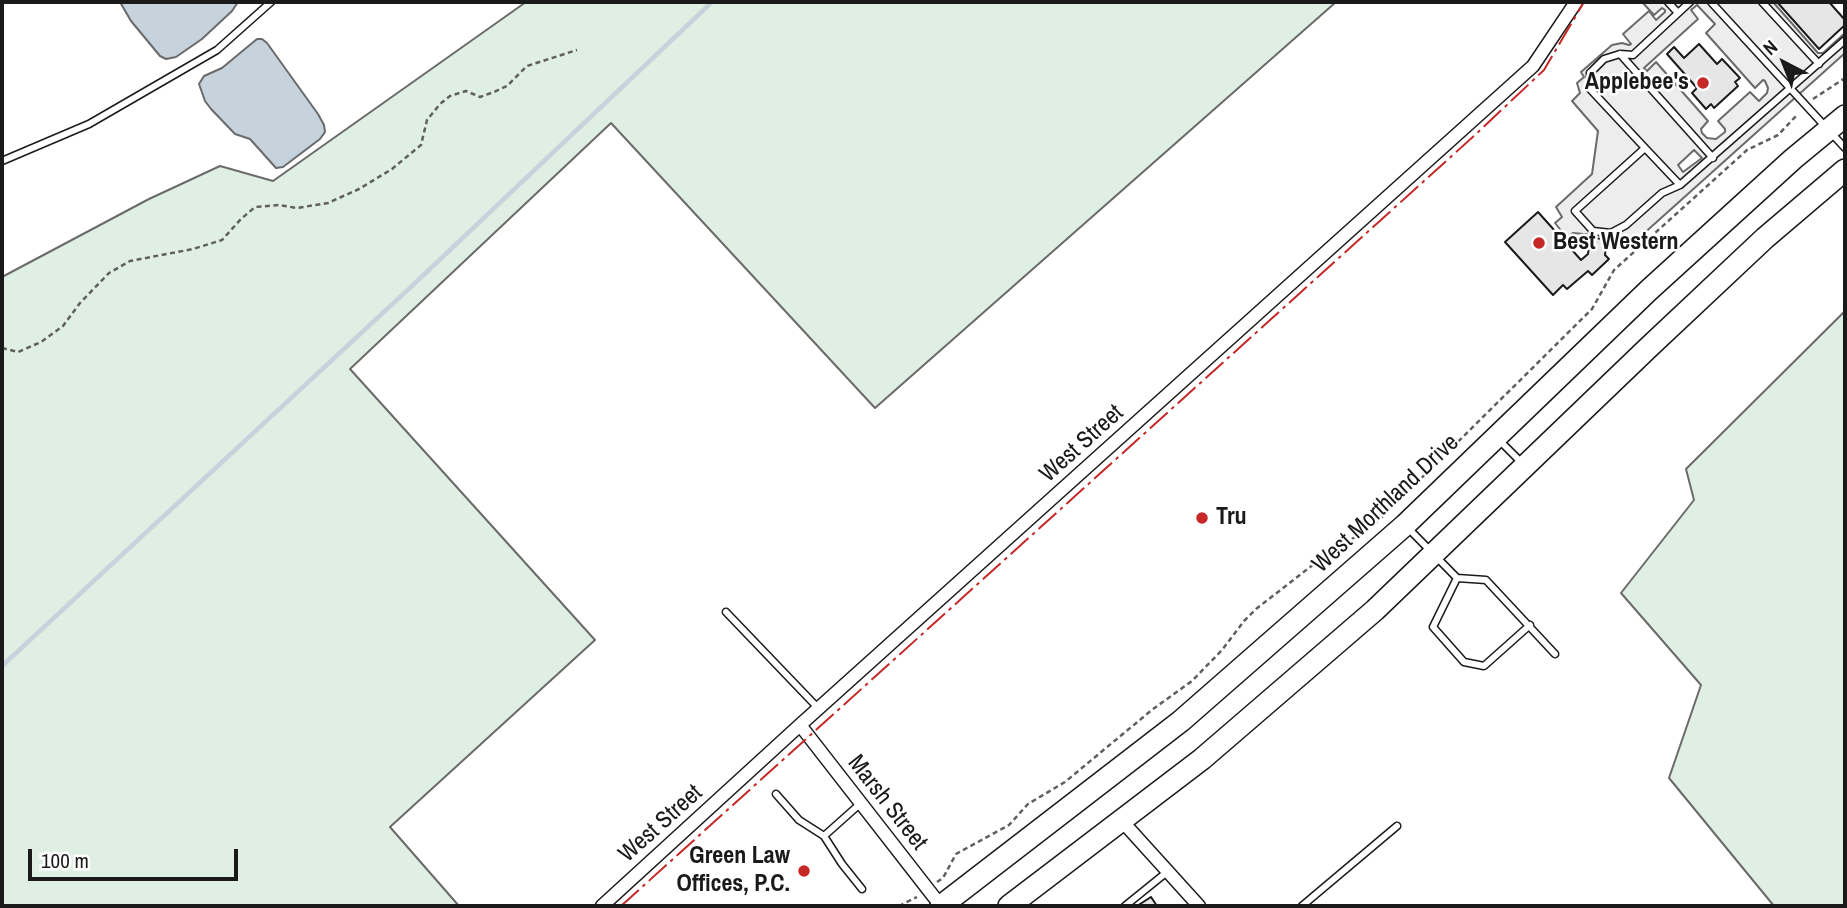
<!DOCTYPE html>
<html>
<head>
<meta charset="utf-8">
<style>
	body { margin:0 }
	#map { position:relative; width:1847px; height:908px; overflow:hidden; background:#fff; font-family:"Archivo Narrow",sans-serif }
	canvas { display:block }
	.frame { position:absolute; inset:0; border:4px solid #1a1a1a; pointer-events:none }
	.north { position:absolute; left:1749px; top:28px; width:70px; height:70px; -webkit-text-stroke:5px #fff; paint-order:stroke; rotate:318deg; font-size:19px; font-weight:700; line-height:28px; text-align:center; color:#1a1a1a }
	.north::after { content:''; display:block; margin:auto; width:24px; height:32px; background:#1a1a1a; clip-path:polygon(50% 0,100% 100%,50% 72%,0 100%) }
	.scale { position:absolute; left:28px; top:849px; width:210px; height:32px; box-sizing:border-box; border:4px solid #1a1a1a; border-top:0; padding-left:9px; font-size:21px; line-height:24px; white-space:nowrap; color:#1a1a1a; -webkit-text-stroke:5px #fff; paint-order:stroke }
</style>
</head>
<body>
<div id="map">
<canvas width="1847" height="908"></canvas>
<div class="frame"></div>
<div class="north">N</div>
<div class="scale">100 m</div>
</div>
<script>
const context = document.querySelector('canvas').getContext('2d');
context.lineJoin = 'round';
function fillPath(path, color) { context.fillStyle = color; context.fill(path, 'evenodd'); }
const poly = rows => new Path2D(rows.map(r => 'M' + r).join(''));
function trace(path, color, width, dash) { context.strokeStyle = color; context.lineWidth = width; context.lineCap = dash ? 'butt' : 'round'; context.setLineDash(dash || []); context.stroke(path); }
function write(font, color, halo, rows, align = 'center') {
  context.font = font + ' "Archivo Narrow",sans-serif'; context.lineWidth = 5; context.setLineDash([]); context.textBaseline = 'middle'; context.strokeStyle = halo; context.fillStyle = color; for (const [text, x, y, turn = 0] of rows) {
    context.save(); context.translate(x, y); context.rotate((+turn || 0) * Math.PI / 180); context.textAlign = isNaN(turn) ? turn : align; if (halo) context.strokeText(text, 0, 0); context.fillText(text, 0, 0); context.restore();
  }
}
const green = poly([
	[526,2,1336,2,875,408,611,123,350,369,595,640,390,827,459,906,2,906,2,277,149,199,220,166,273,181,526,2],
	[1845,311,1845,906,1774,906,1669,778,1701,685,1621,593,1694,500,1686,469,1845,311]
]);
const parking = poly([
	[1642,2,1773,2,1818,53,1823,53,1845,33,1845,53,1631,245,1625,238,1573,233,1567,238,1555,223,1562,217,1556,207,1592,174,1598,131,1572,101,1580,93,1577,83,1584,77,1581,72,1612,45,1622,43,1629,45,1631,44,1623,34,1649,11,1656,20,1665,12,1665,10,1662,8,1654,15,1642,2],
	[1697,5,1715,24,1706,33,1755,88,1763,80,1765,81,1768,88,1767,93,1759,101,1750,92,1718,121,1725,129,1725,132,1716,139,1707,138,1702,133,1701,129,1708,121,1656,62,1647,71,1644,68,1698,19,1691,10,1697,5],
	[1694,150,1702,158,1683,172,1678,165,1694,150]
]);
const water = poly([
	[120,2,238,2,232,11,202,39,176,57,166,59,160,56,131,21,120,2],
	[257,39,262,39,267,43,318,114,324,125,325,132,320,139,283,167,276,168,250,139,235,134,211,109,205,101,199,84,204,76,222,68,257,39]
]);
const stream = poly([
	[2,666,413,285,712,2]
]);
const building = poly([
	[1777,2,1829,2,1845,20,1845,25,1819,49,1777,2],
	[1699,44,1717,64,1722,59,1740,78,1735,82,1738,86,1714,108,1711,104,1706,109,1692,93,1697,88,1667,54,1674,47,1684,58,1699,44],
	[1538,212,1581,260,1588,254,1590,238,1607,239,1605,255,1609,259,1592,275,1588,271,1567,289,1563,285,1553,295,1505,242,1538,212],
	[1151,897,1157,906,1137,906,1151,897]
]);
const path = poly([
	[1813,99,1845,78],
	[2,348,18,352,41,342,63,326,80,303,109,273,130,261,193,249,222,240,241,219,255,207,279,205,297,208,328,203,359,189,392,169,421,145,427,120,440,104,450,96,466,91,480,97,494,92,507,86,527,66,577,50],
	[937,882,943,878,956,854,1009,825,1028,804,1065,782,1153,709,1192,681,1222,650,1244,621,1256,609,1314,564,1376,523,1592,309,1614,270,1747,150,1778,135,1798,114],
	[899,906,917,897]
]);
const service = poly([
	[1668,2,1678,13],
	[1690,2,1633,55,1620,54,1604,59,1590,73,1590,89,1645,148,1575,211,1593,231,1611,233,1626,225,1662,193,1680,185,1845,40],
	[1711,2,1845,148],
	[1762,2,1819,64],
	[1620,54,1713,158],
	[1645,148,1680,185],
	[2,161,89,124,217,50,271,2],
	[1500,441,1522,463],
	[1407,527,1457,578,1486,580,1555,654],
	[1457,578,1433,627,1464,662,1484,666,1530,625],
	[726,612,819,709],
	[776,794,799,820,824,836,861,803],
	[824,836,842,864,862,889],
	[1125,906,1167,872],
	[1302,906,1397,826]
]);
const minor = poly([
	[800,725,941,906],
	[1122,821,1199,906],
	[602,906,800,725,1533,66,1576,2]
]);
const trunk = poly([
	[941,906,1181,721,1405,525,1649,290,1793,159,1845,116],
	[1009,906,1202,759,1375,610,1649,347,1765,238,1845,170]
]);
const power = poly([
	[621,906,1475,135,1544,70,1584,2]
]);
const markers = [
	[1703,83,7,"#c62828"],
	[1539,243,7,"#c62828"],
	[1202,518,7,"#c62828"],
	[804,871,7,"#c62828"]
];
const poiNames = [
	["Applebee's",1689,83],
	["Best Western",1553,243,"left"],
	["Tru",1216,518,"left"],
	["Green Law",790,857],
	["Offices, P.C.",790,885]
];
const streetNames = [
	["West Street",1082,444,-42],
	["West Morthland Drive",1386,504,-43],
	["Marsh Street",887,803,52],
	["West Street",661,824,-42]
];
fillPath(green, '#e0efe3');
trace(green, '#6a6a6a', 2);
fillPath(parking, '#ededed');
trace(parking, '#6a6a6a', 2);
fillPath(water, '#c6d2dc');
trace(water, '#6a6a6a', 2);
trace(stream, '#c6d2dc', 4.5);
fillPath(building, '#e6e6e6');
trace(building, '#1a1a1a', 2);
trace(service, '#1a1a1a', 9);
trace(minor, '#1a1a1a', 15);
trace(trunk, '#1a1a1a', 24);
trace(path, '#5f5f5f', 2.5, [5, 3.5]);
trace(service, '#fff', 6);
trace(minor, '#fff', 12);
trace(trunk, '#fff', 21);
trace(power, '#c62828', 2, [24, 5, 3.5, 5]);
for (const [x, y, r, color] of markers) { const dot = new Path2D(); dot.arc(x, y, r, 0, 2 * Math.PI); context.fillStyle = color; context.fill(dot); trace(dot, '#fff', 2.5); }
write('bold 24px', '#1a1a1a', '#fff', poiNames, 'right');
write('24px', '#1a1a1a', '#fff', streetNames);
</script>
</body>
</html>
